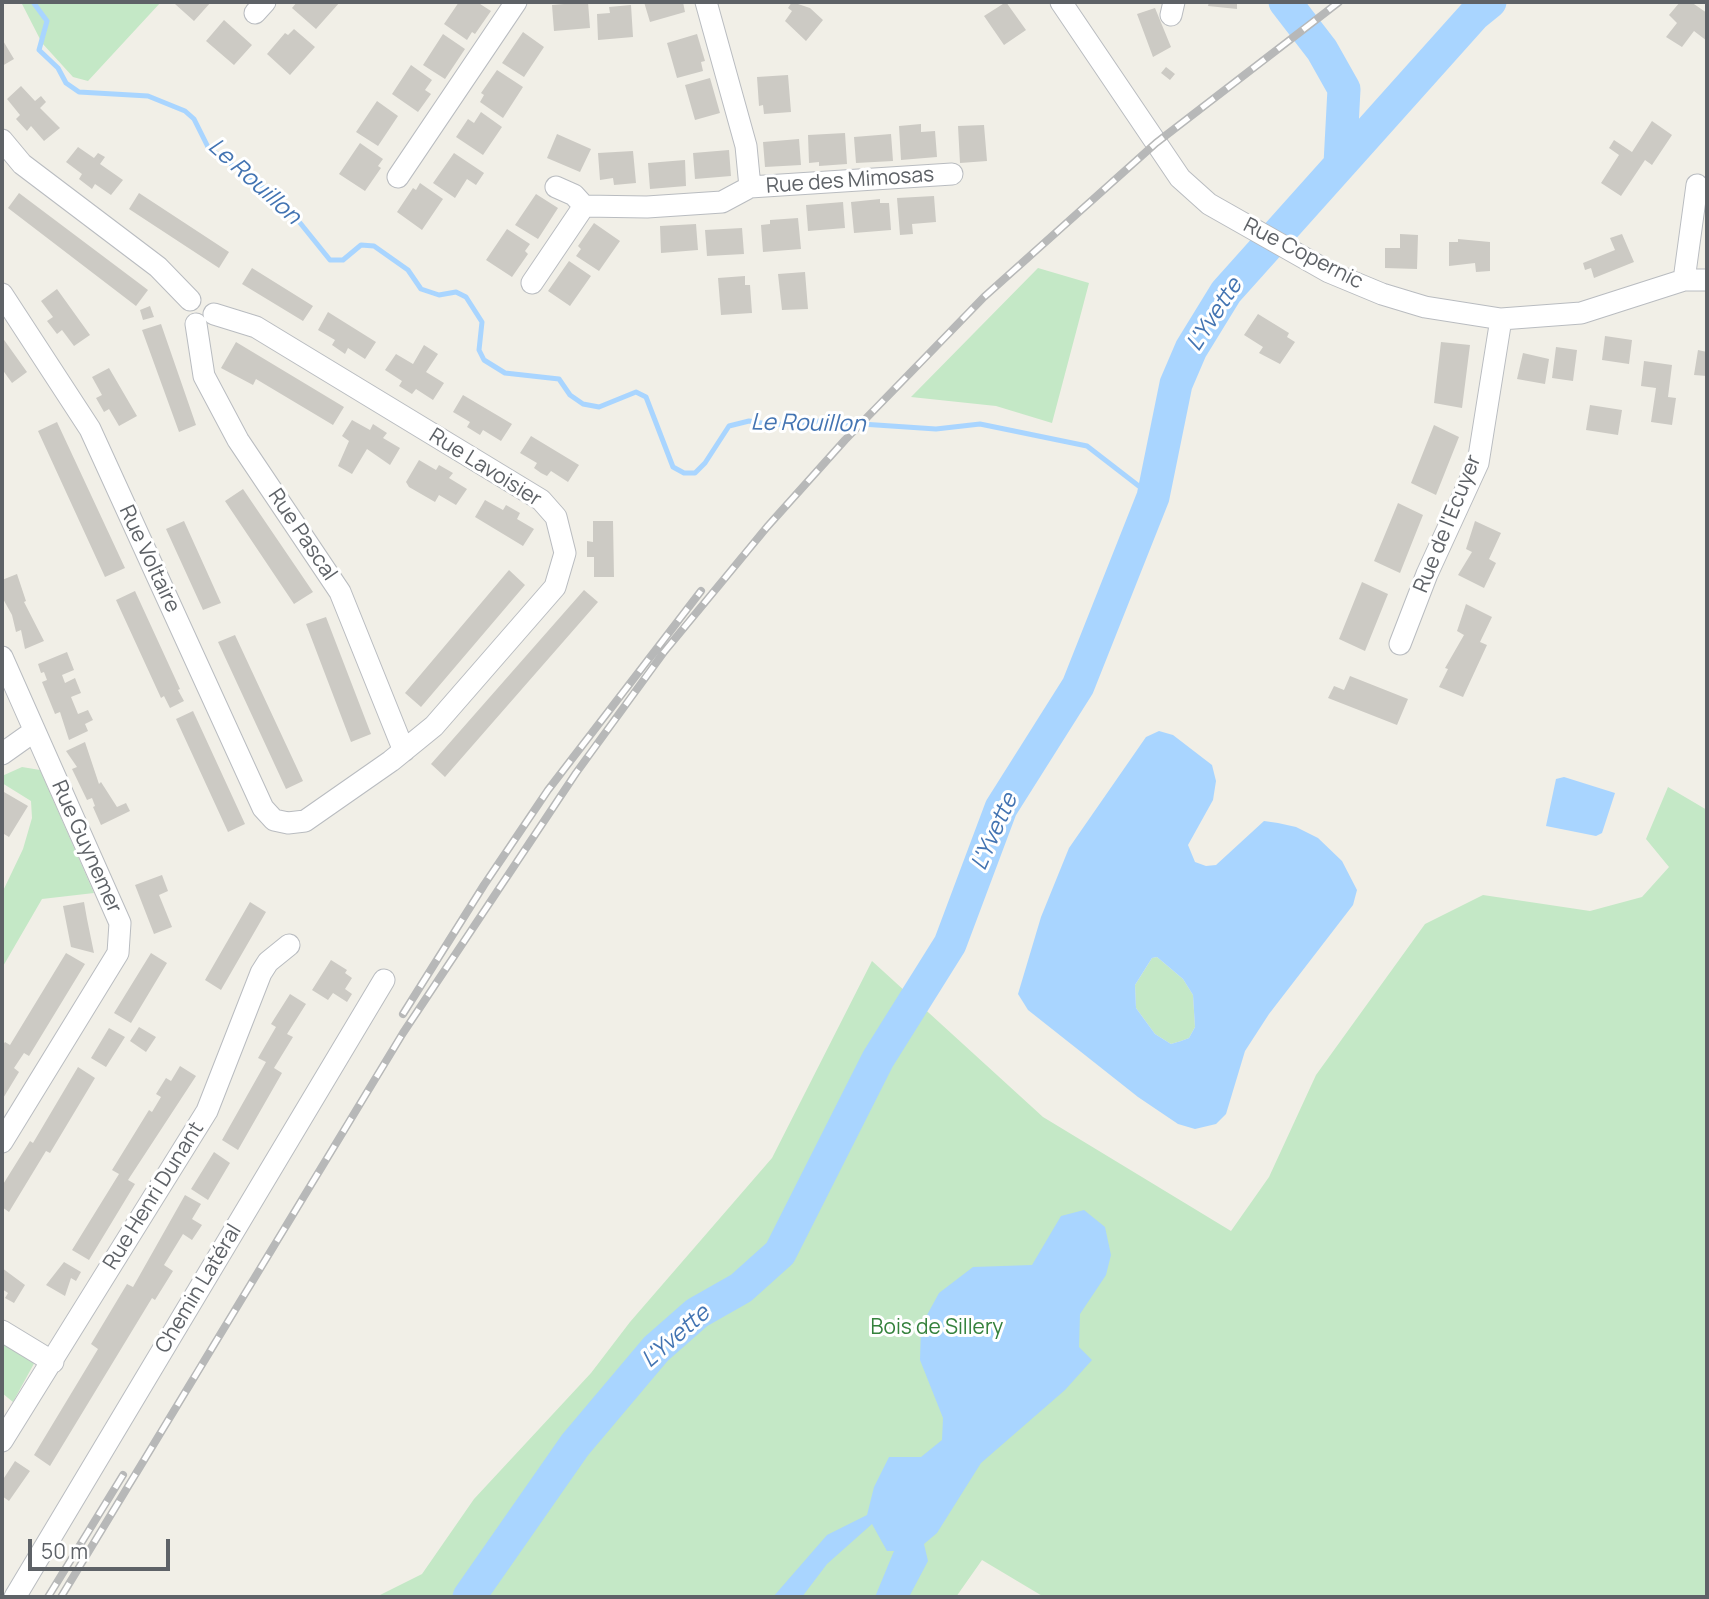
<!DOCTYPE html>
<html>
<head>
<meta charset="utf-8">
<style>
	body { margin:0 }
	#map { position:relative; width:1709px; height:1599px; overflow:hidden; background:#f1efe7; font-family:Manrope,sans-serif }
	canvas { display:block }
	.frame { position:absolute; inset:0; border:4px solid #5e6267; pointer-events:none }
	.scale { position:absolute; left:28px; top:1539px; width:142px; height:32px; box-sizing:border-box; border:4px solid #5e6267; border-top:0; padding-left:9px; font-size:21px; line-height:24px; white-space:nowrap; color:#5e6267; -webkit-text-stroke:5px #fff; paint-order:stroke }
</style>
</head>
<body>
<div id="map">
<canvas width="1709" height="1599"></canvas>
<div class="frame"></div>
<div class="scale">50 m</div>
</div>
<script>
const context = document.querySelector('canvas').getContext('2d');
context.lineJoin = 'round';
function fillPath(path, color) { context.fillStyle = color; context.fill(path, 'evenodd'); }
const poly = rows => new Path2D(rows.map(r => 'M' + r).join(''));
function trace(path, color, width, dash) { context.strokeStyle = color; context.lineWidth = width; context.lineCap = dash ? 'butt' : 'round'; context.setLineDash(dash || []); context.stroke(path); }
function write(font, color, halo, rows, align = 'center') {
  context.font = font + ' Manrope,sans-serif'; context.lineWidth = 6; context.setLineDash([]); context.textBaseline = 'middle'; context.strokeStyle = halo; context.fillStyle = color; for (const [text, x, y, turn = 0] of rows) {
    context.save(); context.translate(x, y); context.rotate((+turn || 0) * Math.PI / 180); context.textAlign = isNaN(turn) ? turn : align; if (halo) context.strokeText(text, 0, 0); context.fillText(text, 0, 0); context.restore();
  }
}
const green = poly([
	[21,2,161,2,88,81,73,77,42,43],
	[1038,268,1089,283,1052,423,996,406,911,397],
	[22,767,40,770,94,893,42,899,2,968,2,893,23,849,32,818,31,801,2,783,2,776],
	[1668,787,1707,810,1707,1597,1044,1597,982,1560,956,1597,376,1597,422,1574,474,1499,591,1373,630,1322,772,1158,872,961,1043,1117,1231,1231,1269,1177,1316,1075,1425,924,1483,895,1590,911,1642,897,1669,867,1646,839],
	[1157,957,1183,979,1193,995,1195,1027,1189,1038,1181,1041,1171,1044,1155,1034,1136,1008,1135,985,1152,958],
	[2,1337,37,1358,13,1402,2,1393]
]);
const water = poly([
	[1159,731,1173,735,1212,765,1216,781,1213,800,1188,845,1195,862,1206,866,1216,865,1264,821,1278,823,1296,827,1318,838,1342,861,1357,890,1353,905,1269,1014,1245,1051,1226,1114,1216,1124,1195,1129,1178,1124,1138,1097,1028,1010,1018,994,1041,917,1069,848,1146,737],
	[1157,957,1183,979,1193,995,1195,1027,1189,1038,1181,1041,1171,1044,1155,1034,1136,1008,1135,985,1152,958],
	[1564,777,1615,793,1602,833,1596,836,1546,826,1556,779],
	[1084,1210,1105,1227,1111,1255,1106,1275,1080,1314,1079,1347,1092,1360,1065,1390,981,1463,937,1533,924,1544,928,1561,909,1597,875,1597,894,1551,887,1551,872,1524,827,1564,802,1597,773,1597,827,1535,867,1515,874,1487,889,1457,921,1457,942,1440,943,1418,920,1360,921,1326,939,1293,973,1267,1032,1265,1061,1216]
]);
const stream = poly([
	[33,2,47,21,39,50,58,68,66,83,79,92,148,96,185,111,194,119,208,147,284,203,330,260,343,260,361,245,374,246,408,270,421,289,439,295,456,292,466,297,482,322,479,350,484,360,505,373,559,379,570,395,583,404,599,407,636,392,646,397,673,467,684,473,695,473,705,463,729,426,749,421,774,425,817,421,936,429,980,424,1087,446,1153,497]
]);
const river = poly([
	[1285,2,1322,50,1344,89,1340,164],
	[469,1597,575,1445,656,1349,697,1313,741,1288,780,1253,878,1059,950,944,1001,808,1078,686,1153,497,1176,384,1191,349,1226,292,1474,15,1490,2]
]);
const building = poly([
	[176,2,211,2,194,21,175,4],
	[297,2,340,2,316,29,292,8],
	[459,2,477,2,491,11,475,34,472,32,467,40,444,24],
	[588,2,590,28,554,31,552,5],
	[644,2,683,2,685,12,650,22],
	[792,2,810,8,823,20,806,41,785,21,792,11,788,8],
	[1006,2,1026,30,1004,45,984,16],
	[1209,2,1237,2,1237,9,1208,6],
	[1680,2,1691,2,1707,13,1707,41,1694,31,1682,47,1666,37,1677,23,1669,15],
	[631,5,633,37,598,40,597,14,610,13,609,7],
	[1155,8,1171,47,1153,57,1137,14],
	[224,20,252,45,234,65,206,41],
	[294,29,315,47,290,75,267,54,285,33,288,35],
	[523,32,544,47,524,77,502,63],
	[443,34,465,49,445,79,423,65],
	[697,34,705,61,701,62,703,71,677,78,667,43],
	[2,39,14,59,2,66],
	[411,65,432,80,425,90,431,94,418,112,392,94],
	[1166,67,1175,74,1170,80,1161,73],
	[497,70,523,87,503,118,480,102,484,95,481,93],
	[788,75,791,112,764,114,763,105,759,106,757,77],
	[710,78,720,113,695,120,685,85],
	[21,86,35,101,41,96,46,102,40,108,60,128,44,141,31,126,27,131,16,119,20,115,7,99],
	[377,101,398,116,378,146,356,132],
	[481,112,502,127,483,155,456,137,468,119,474,123],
	[1652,121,1672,135,1652,165,1645,160,1621,196,1601,183,1619,155,1609,148,1614,140,1632,152],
	[921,124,921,132,935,131,937,157,901,160,899,126],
	[984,125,987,161,960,163,958,126],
	[845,133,847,164,819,166,819,162,809,163,808,135],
	[557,134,591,149,580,172,547,158],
	[891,134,893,161,856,163,854,137],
	[799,139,801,165,765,167,763,142],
	[360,143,383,159,378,166,381,168,365,191,339,174],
	[78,147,94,158,98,153,105,157,100,164,123,180,111,195,95,184,92,189,79,179,82,174,66,162],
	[729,150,731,176,695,179,693,153],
	[633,151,636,183,614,185,613,178,600,180,598,153],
	[454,153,484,173,476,185,467,179,455,198,433,183],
	[685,160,686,186,650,189,648,163],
	[420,183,443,199,422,230,397,212,413,188,416,190],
	[19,193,148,290,136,306,8,208],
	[139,193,229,252,219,268,129,209],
	[536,194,558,208,538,239,515,225],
	[934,196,936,222,912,224,913,234,900,235,897,198],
	[880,199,880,203,889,203,891,230,854,233,851,202],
	[843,202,845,228,808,231,806,205],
	[798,218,801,249,763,252,761,225,770,224,770,220],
	[594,223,620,241,599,271,576,256,581,249,578,246],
	[696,224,698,250,661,253,660,226],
	[742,228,744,254,707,256,705,230],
	[507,229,530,244,525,251,528,254,512,277,486,260],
	[1400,234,1418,235,1417,269,1385,268,1385,248,1400,248],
	[1622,234,1634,262,1594,278,1591,268,1585,270,1583,263,1615,250,1610,238],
	[1458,239,1490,242,1490,271,1476,272,1475,263,1449,266,1449,242,1458,242],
	[569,261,591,276,570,306,548,291],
	[252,268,313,306,303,321,242,284],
	[805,272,808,309,782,310,778,274],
	[745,276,745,285,750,285,752,313,721,315,718,278],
	[57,289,90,335,74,346,62,330,57,334,47,321,53,317,41,301],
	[150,306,154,317,143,320,140,310],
	[328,312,376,342,365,359,348,348,345,354,332,345,335,340,318,330],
	[1258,314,1289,333,1287,337,1295,342,1280,364,1259,353,1263,347,1244,335],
	[161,324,196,425,179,432,142,330],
	[1605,336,1632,340,1629,364,1602,360],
	[2,337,27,372,12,383,2,369],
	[236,342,344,407,333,425,256,379,253,385,221,368],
	[1441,342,1470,345,1462,408,1434,403],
	[424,345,438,354,426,372,444,383,433,400,416,389,412,394,399,386,402,381,385,370,396,354,413,364],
	[1556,347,1577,350,1573,381,1552,378],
	[1698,350,1707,352,1707,376,1694,375],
	[1523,353,1549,359,1545,384,1517,379],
	[1644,361,1672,365,1668,397,1676,398,1672,425,1651,422,1656,388,1641,386],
	[109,368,137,416,119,426,109,409,104,412,96,398,102,395,92,377],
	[463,395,512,424,501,441,483,430,480,435,467,427,470,422,453,412],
	[1590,405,1622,410,1618,435,1586,430],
	[352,420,370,430,373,424,387,433,383,438,400,448,390,465,367,449,352,474,338,466,349,441,342,436],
	[57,422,125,568,105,577,38,431],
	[1434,425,1459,437,1436,495,1411,483],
	[531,436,579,465,568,482,551,471,547,476,541,473,534,468,537,463,520,453],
	[419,460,436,470,439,465,453,473,449,478,467,489,456,505,439,495,435,502,409,487,406,482],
	[243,489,313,592,294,604,225,501],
	[485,500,503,510,506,505,520,513,517,519,534,529,523,546,475,517],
	[1398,503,1423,515,1400,573,1374,561],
	[184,521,221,603,203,610,166,529],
	[593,521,613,521,614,577,594,577,594,557,587,557,587,541,593,542],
	[1475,521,1501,533,1489,559,1496,563,1484,588,1458,575,1472,552,1466,549],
	[509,570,525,585,421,707,405,693],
	[17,574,26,601,24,602,44,641,25,649,21,630,16,632,12,615,2,597,2,580],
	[1362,582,1388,594,1365,651,1339,639],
	[584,590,598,602,445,777,431,764],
	[135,591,180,689,178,690,184,701,170,708,164,696,161,698,116,600],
	[1466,604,1492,617,1480,642,1487,645,1463,697,1439,687,1448,669,1445,668,1464,635,1457,631],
	[326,617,371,734,351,742,306,624],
	[235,635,303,781,286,789,218,642],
	[67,652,74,670,62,675,65,683,75,678,81,693,71,697,78,714,88,710,93,720,85,724,88,731,69,740,60,712,55,714,42,682,47,680,44,672,41,673,38,664],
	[1350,676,1408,699,1397,725,1328,698,1334,686,1344,690],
	[193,711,245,824,228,832,176,719],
	[85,742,99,784,101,782,117,807,126,803,130,811,101,825,93,807,95,806,92,798,87,800,72,769,77,767,66,751],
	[4,792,28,806,9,837,4,834,2,839],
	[162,875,168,891,159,895,172,927,154,934,135,885],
	[84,902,87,919,94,953,71,947,63,906],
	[250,902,266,912,221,990,205,980],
	[66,953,85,964,29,1056,24,1053,14,1068,19,1072,2,1100,2,1046,5,1042,10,1045],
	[151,953,167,963,131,1023,114,1013],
	[331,960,347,970,345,973,352,978,345,989,352,994,347,1002,333,993,328,1000,312,990],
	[290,994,306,1004,287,1034,293,1037,274,1068,282,1073,238,1150,222,1140,266,1062,258,1058,276,1027,271,1024],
	[139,1027,156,1037,146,1052,130,1041],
	[109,1028,125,1037,106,1067,91,1058],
	[180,1066,196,1076,128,1180,135,1184,89,1260,72,1250,119,1174,112,1170,149,1110,152,1112,161,1097,156,1094,166,1078,171,1081],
	[78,1067,95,1078,50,1153,46,1151,9,1212,2,1207,2,1186,30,1141,33,1143],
	[214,1152,230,1163,208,1200,191,1189],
	[185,1195,201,1204,192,1219,202,1225,192,1240,183,1234,164,1265,173,1271,155,1300,152,1298,50,1466,34,1455,98,1349,91,1344,127,1284,133,1287],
	[64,1262,81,1272,76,1281,71,1278,65,1296,46,1285],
	[2,1268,25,1285,14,1303,5,1298,8,1293,2,1289],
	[15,1461,30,1471,9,1501,2,1496,2,1481]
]);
const minor = poly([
	[706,2,746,146,750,187],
	[1061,2,1180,178,1209,204,1329,272,1382,294,1425,307,1501,319,1581,313,1684,280,1707,280],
	[255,13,265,2],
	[1171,15,1174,2],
	[2,140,22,164,158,267,190,300],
	[398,177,516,2],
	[556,187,574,195,584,206],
	[1684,280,1697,185],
	[532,283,584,206,647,207,722,202,750,187,952,174],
	[2,294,90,429,263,808,274,820,288,823,305,821,391,761,434,726,555,587,565,553,556,517,541,500,256,327,214,314],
	[196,324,204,376,238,440,340,592,404,751],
	[1400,644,1427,574,1478,463,1501,319],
	[2,657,120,923,118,953,2,1142],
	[2,754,33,732],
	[2,1331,53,1362],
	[2,1441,207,1111,261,973,268,962,289,945],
	[15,1597,384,980]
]);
const rail = poly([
	[403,1014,484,885,548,790,701,591],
	[48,1597,123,1475],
	[61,1597,403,1033,576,773,664,652,767,527,845,440,984,297,1156,143,1339,2]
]);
const streetNames = [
	["Rue des Mimosas",850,181,-4],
	["Rue Copernic",1303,254,27],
	["Rue Lavoisier",485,468,32],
	["Rue de l'Ecuyer",1448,524,-68],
	["Rue Pascal",302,535,56],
	["Rue Voltaire",149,559,65],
	["Rue Guynemer",86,847,66],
	["Rue Henri Dunant",154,1196,-58],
	["Chemin Latéral",199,1289,-59]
];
const parkNames = [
	["Bois de Sillery",937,1328]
];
const waterNames = [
	["Le Rouillon",254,182,42],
	["L'Yvette",1215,315,-57],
	["Le Rouillon",808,424,1],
	["L'Yvette",995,832,-66],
	["L'Yvette",676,1337,-41]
];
fillPath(green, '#c4e8c6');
fillPath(water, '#a9d5ff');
trace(stream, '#a9d5ff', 5);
trace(river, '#a9d5ff', 33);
fillPath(building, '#cccac4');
trace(minor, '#b9bcc0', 23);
trace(minor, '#fff', 21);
trace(rail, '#b7b8b8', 8);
trace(rail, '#fff', 5, [16]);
write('21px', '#5e6267', '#fff', streetNames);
write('21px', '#34813c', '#fff', parkNames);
write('italic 23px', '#4374b2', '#fff', waterNames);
</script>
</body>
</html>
